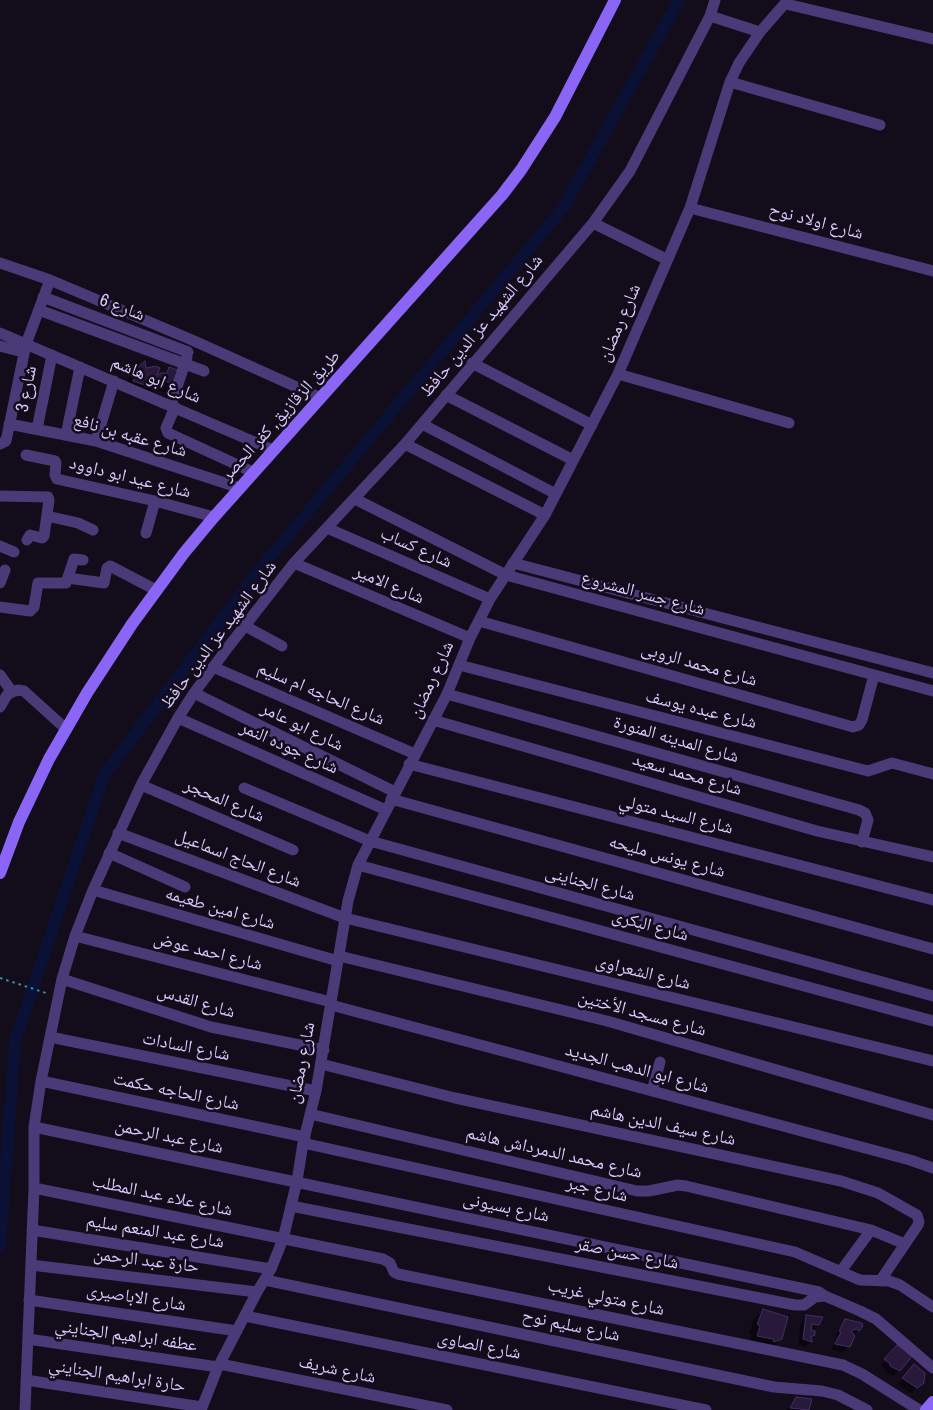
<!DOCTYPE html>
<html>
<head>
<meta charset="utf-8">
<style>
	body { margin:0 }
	canvas { display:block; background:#120c1b }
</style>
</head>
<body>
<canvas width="933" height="1410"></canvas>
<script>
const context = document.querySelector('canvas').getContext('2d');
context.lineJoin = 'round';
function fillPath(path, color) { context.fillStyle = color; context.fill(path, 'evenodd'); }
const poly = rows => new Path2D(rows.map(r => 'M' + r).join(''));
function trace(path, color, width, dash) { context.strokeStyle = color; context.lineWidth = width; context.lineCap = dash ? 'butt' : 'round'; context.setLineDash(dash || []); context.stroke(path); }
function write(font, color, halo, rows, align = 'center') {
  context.font = font + ' "Archivo Narrow","Noto Naskh Arabic",sans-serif'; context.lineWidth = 5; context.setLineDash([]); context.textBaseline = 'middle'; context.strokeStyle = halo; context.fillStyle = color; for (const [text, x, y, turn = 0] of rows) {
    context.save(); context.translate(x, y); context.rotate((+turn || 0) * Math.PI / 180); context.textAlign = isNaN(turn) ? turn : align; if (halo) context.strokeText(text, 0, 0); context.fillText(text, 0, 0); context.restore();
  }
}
const shadow = poly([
	[138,369,145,370,155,378,164,374,169,369,174,384,165,393,155,389,146,397,125,389,129,378],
	[763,1310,781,1339,772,1348,749,1344,752,1335,749,1333,754,1319],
	[807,1316,818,1324,811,1331,814,1334,809,1338,811,1342,805,1347,798,1344,801,1322],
	[846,1320,862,1326,853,1335,849,1346,843,1352,831,1350,837,1338,835,1337,840,1326],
	[892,1352,899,1370,893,1376,885,1372,885,1369,880,1366],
	[908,1371,923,1382,911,1393,898,1384],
	[796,1398,810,1400,807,1410,787,1410]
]);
const canal = poly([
	[0,1246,15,1041,104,775,265,563,563,208,679,0]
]);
const building = poly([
	[145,361,146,368,156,366,160,368,157,375,161,373,167,373,169,367,180,371,175,385,160,379,156,389,133,381,137,368,145,361],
	[763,1309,788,1317,782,1339,774,1342,773,1339,757,1336,760,1326,757,1324,763,1309],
	[806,1315,823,1317,819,1325,812,1324,811,1330,815,1331,815,1335,810,1337,812,1339,812,1342,803,1339,806,1315],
	[845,1319,862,1323,863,1326,859,1331,856,1329,851,1331,855,1336,850,1347,835,1344,841,1332,839,1331,845,1319],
	[897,1345,913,1355,900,1371,890,1366,890,1364,884,1359,897,1345],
	[914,1364,925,1373,924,1383,917,1388,902,1378,914,1364],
	[796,1397,812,1399,809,1410,790,1408,796,1397]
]);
const path = poly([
	[0,978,46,993]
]);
const street = poly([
	[786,4,933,39],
	[710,16,760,32],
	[730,82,880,125],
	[690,208,933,271],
	[593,223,666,259],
	[0,263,50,280,192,340,321,398],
	[43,297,188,352],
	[39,310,204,371],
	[0,333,273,450],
	[0,346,23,352],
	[472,363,592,425],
	[618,374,789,423],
	[446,395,573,460],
	[171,405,187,357],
	[175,407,166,428,168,433,253,472],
	[9,424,96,441,240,488],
	[422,424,556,494],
	[37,429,52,355],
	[66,435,80,367],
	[96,441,114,381],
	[0,444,6,441,26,344,50,280],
	[405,444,545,515],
	[26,455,55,461,56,463,55,475,57,479,155,501,214,517],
	[0,496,48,497,49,500,44,536,42,538,30,535,27,540],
	[355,499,506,575,933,691],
	[47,516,78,523,93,530],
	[327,528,490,599],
	[146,533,155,501],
	[0,546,14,552],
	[294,563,470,638],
	[513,563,933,673],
	[68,578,104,583,107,568,110,566,156,590],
	[0,583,5,570],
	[0,607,30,611,34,607,38,583,66,583,74,559,83,560],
	[479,621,853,727,859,725,862,720,874,675],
	[245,626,282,646],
	[459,665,868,771,892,763,933,774],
	[213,667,415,754],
	[0,675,12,692],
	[194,693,395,792],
	[447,694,859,810,865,813,868,820,862,842],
	[0,707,7,695,12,692,18,690,24,691,66,729],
	[178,718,386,810],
	[433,720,817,831,933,857],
	[409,764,933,900],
	[141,785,293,850],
	[244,788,370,841,933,996],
	[391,799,933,949],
	[118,833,345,918,933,1061],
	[109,853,185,887],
	[358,865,933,1021],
	[93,890,338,961],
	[75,936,331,1002],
	[339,956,607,1021,933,1115],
	[62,979,211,1027,324,1050],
	[331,1005,910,1160,933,1168],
	[50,1037,316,1091],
	[321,1064,455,1098,841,1181,878,1193,917,1215,919,1222,918,1225,880,1281],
	[41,1081,305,1137],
	[652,1091,660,1062],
	[310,1114,637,1191,649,1191,678,1185,686,1186,871,1230,905,1244],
	[34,1127,819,1292,825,1296],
	[303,1143,795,1252,860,1280,889,1281,900,1285,933,1307],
	[34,1188,383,1259,390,1263,394,1272,398,1274,843,1365,862,1374,919,1410],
	[291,1206,795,1305,804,1305,815,1297,825,1296,860,1311,876,1319,933,1368],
	[32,1230,271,1269],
	[31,1265,257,1292],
	[841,1271,871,1230],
	[265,1280,774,1387,822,1391,838,1395,867,1410],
	[29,1300,237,1331],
	[245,1316,706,1410],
	[28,1339,218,1367],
	[220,1364,447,1410],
	[26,1380,202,1407],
	[25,1410,34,1188,34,1127,41,1081,62,979,75,936,93,890,141,785,178,718,194,693,229,646,294,563,405,444,593,223,630,171,710,16,715,0],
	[201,1410,218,1367,257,1292,271,1269,283,1239,297,1181,303,1143,316,1091,348,901,358,865,447,694,470,638,490,599,545,515,618,374,690,208,730,82,739,63,760,32,788,0]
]);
const secondary = poly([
	[0,873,19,822,49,759,87,693,132,624,184,553,214,517,502,195,521,170,555,117,615,0],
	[926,1410,933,1402]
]);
const streetNames = [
	["شارع اولاد نوح",816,222,15],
	["شارع 6",122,308,21],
	["شارع رمضان",620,323,-67],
	["شارع الشهيد عز الدين حافظ",482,326,-50],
	["شارع ابو هاشم",156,380,23],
	["شارع 3",27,389,-79],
	["طريق الزقازيق, كفر الحصر",281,416,-48],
	["شارع عقبه بن نافع",130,436,16],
	["شارع عيد ابو داوود",130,478,14],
	["شارع كساب",416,548,24],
	["شارع الامير",389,585,23],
	["شارع جسر المشروع",643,594,15],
	["شارع الشهيد عز الدين حافظ",219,635,-53],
	["شارع محمد الروبى",699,665,16],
	["شارع رمضان",432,680,-65],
	["شارع الحاجه ام سليم",321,694,23],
	["شارع عبده يوسف",701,710,14],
	["شارع ابو عامر",302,727,26],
	["شارع المدينه المنورة",676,740,16],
	["شارع جوده النمر",289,748,24],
	["شارع محمد سعيد",687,775,16],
	["شارع المحجر",224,801,23],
	["شارع السيد متولي",676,815,14],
	["شارع يونس مليحه",667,857,15],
	["شارع الحاج اسماعيل",238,859,21],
	["شارع الجناينى",590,884,15],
	["شارع امين طعيمه",220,909,16],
	["شارع البكرى",650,926,15],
	["شارع احمد عوض",208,952,14],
	["شارع الشعراوى",643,973,14],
	["شارع القدس",196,1002,16],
	["شارع مسجد الأختين",642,1014,15],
	["شارع السادات",186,1047,11],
	["شارع رمضان",302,1063,-79],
	["شارع ابو الدهب الجديد",637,1069,15],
	["شارع الحاجه حكمت",176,1092,12],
	["شارع سيف الدين هاشم",663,1125,12],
	["شارع عبد الرحمن",169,1137,12],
	["شارع محمد الدمرداش هاشم",554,1153,13],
	["شارع جبر",597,1190,13],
	["شارع علاء عبد المطلب",162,1196,12],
	["شارع بسيونى",506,1208,12],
	["شارع عبد المنعم سليم",155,1232,9],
	["شارع حسن صقر",627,1254,11],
	["حارة عبد الرحمن",146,1261,7],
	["شارع الاباصيرى",136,1298,9],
	["شارع متولي غريب",606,1298,12],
	["شارع سليم نوح",571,1326,12],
	["عطفه ابراهيم الجنايني",126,1336,8],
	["شارع الصاوى",479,1346,11],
	["شارع شريف",337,1370,12],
	["حارة ابراهيم الجنايني",117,1376,9]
];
fillPath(shadow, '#0007');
trace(canal, '#0b1135', 12);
fillPath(building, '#28193a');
trace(building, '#452d65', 1);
trace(path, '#3492a5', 2, [2.5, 4]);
trace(street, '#4a3a77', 11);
trace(secondary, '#8b66f6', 12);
write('18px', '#dac9fc', '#120c1b', streetNames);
</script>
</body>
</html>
